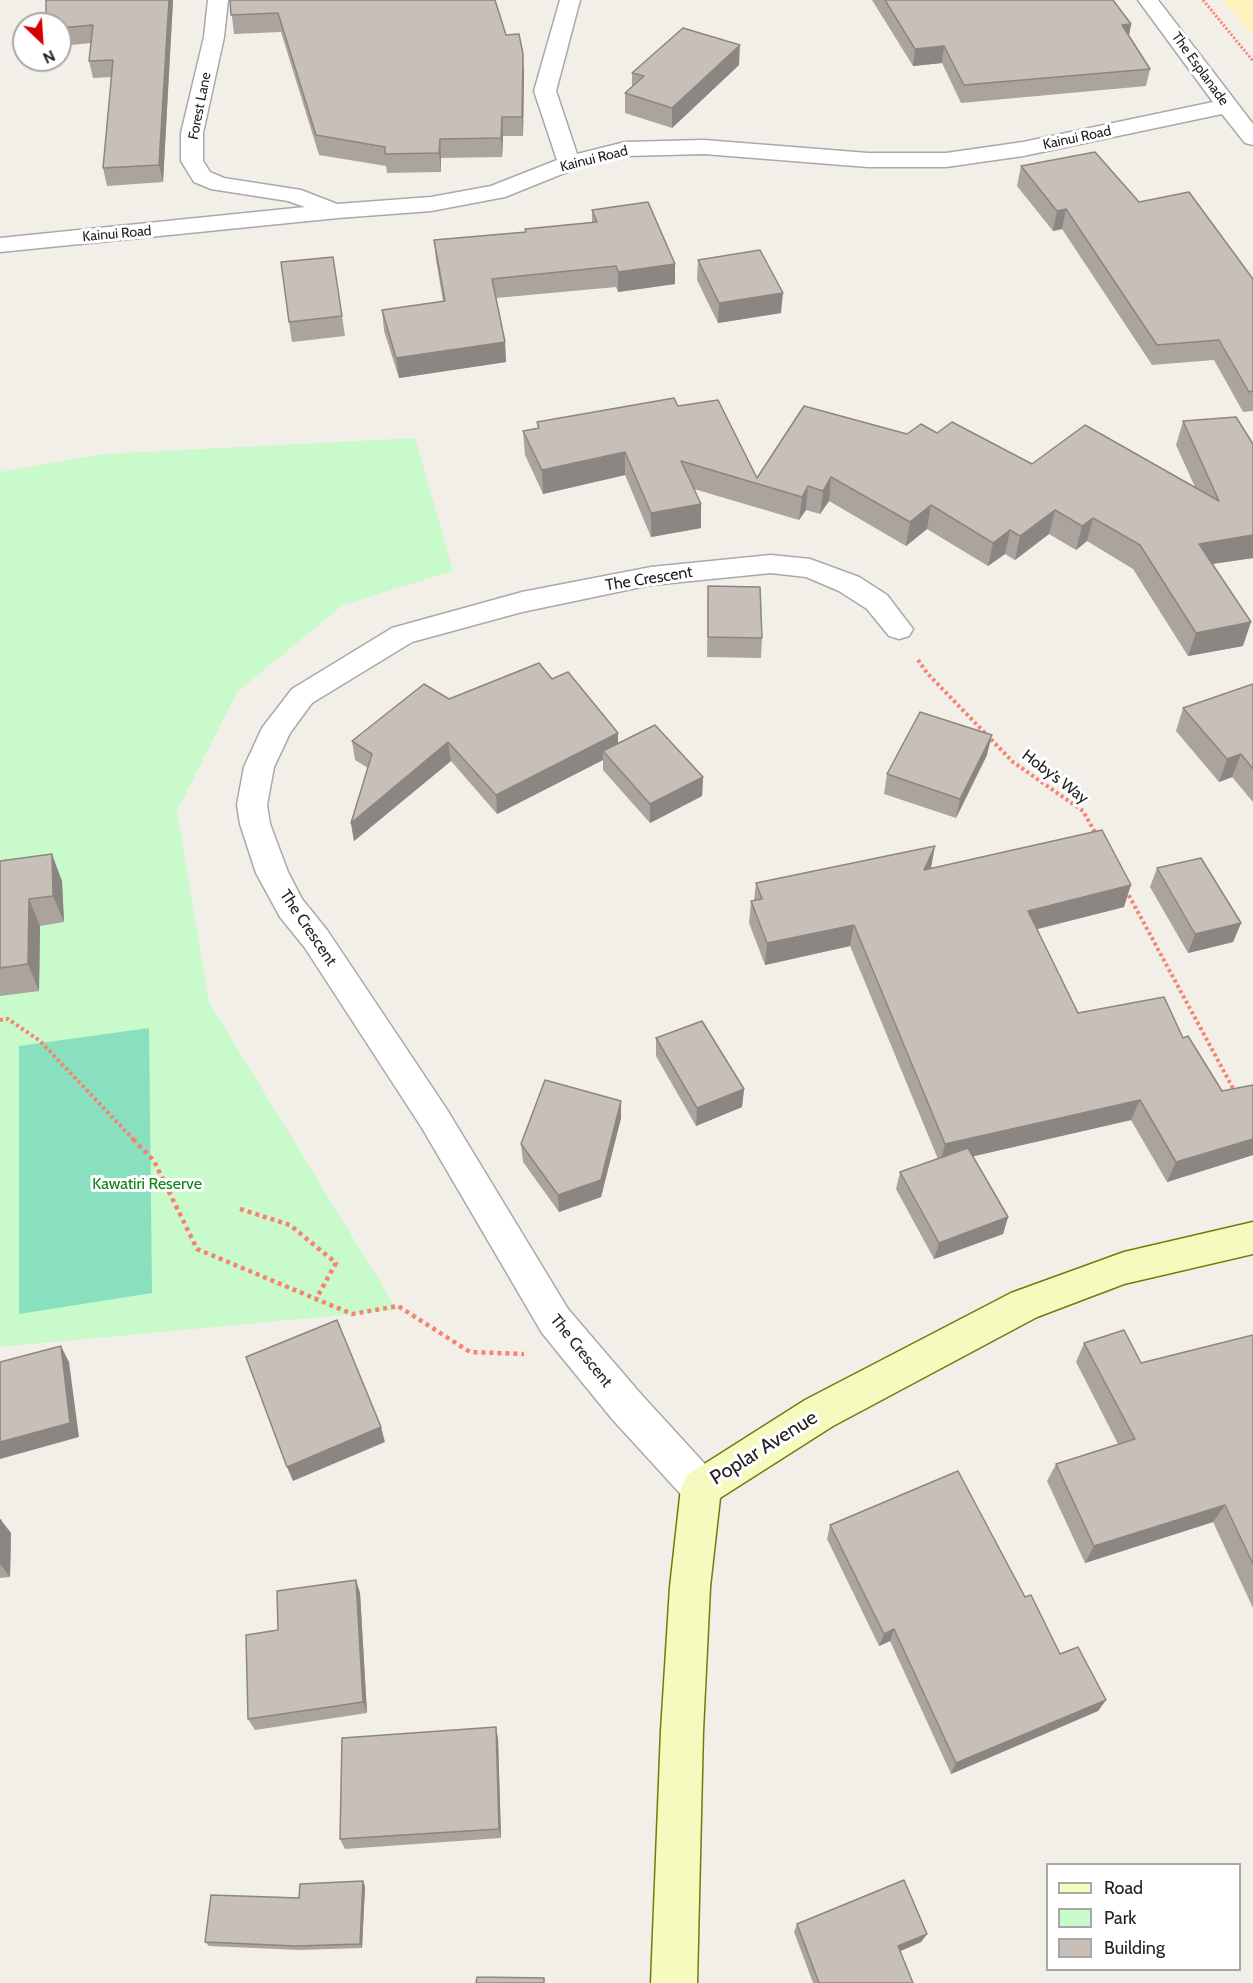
<!DOCTYPE html>
<html>
<head>
<meta charset="utf-8">
<style>
	body { margin:0 }
	#map { position:relative; width:1253px; height:1983px; overflow:hidden; background:#f2efe9; font-family:Cabin,sans-serif }
	canvas { display:block }
	.legend { position:absolute; left:1046px; top:1863px; width:195px; height:108px; box-sizing:border-box; background:#fff; border:2px solid #a7a7a7; margin:0; padding:8px 10px; list-style:none; font-size:18px; color:#222 }
	.legend li { display:flex; align-items:center; gap:12px; height:30px }
	.legend b { width:30px; border:2px solid #a7a7a7 }
	.north { position:absolute; left:12px; top:12px; width:60px; height:60px; box-sizing:border-box; background:#fff; border:2px solid #a7a7a7; border-radius:50%; rotate:155deg; font-size:16px; font-weight:700; line-height:24px; text-align:center; color:#222 }
	.north::after { content:''; display:block; margin:auto; width:21px; height:27px; background:#d40000; clip-path:polygon(50% 0,100% 100%,50% 72%,0 100%) }
</style>
</head>
<body>
<div id="map">
<canvas width="1253" height="1983"></canvas>
<ul class="legend">
<li><b style="height:8px;background:#f7fabf"></b>Road</li>
<li><b style="height:16px;background:#c8facc"></b>Park</li>
<li><b style="height:16px;background:#c7bfb8"></b>Building</li>
</ul>
<div class="north">N</div>
</div>
<script>
const context = document.querySelector('canvas').getContext('2d');
context.lineJoin = 'round';
function fillPath(path, color) { context.fillStyle = color; context.fill(path, 'evenodd'); }
const poly = rows => new Path2D(rows.map(r => 'M' + r).join(''));
function trace(path, color, width, dash) { context.strokeStyle = color; context.lineWidth = width; context.lineCap = dash ? 'butt' : 'round'; context.setLineDash(dash || []); context.stroke(path); }
function write(font, color, halo, rows, align = 'center') {
  context.font = font + ' Cabin,sans-serif'; context.lineWidth = 6; context.setLineDash([]); context.textBaseline = 'middle'; context.strokeStyle = halo; context.fillStyle = color; for (const [text, x, y, turn = 0] of rows) {
    context.save(); context.translate(x, y); context.rotate((+turn || 0) * Math.PI / 180); context.textAlign = isNaN(turn) ? turn : align; if (halo) context.strokeText(text, 0, 0); context.fillText(text, 0, 0); context.restore();
  }
}
const sand = poly([
	[1223,0,1249,0,1253,4,1253,35]
]);
const park = poly([
	[415,438,453,571,343,605,237,692,177,811,209,1002,397,1310,0,1347,0,472,105,454]
]);
const pitch = poly([
	[149,1028,152,1293,19,1314,19,1046]
]);
const pathFar2 = poly([
	[1203,0,1253,61]
]);
const pathFar1 = poly([
	[918,660,927,673,1013,762,1083,811,1097,836],
	[1126,890,1235,1092],
	[0,1020,8,1019,40,1041,134,1140]
]);
const path = poly([
	[133,1139,154,1161,197,1249,352,1314,398,1306,470,1352,524,1354],
	[240,1209,290,1225,336,1263,316,1299]
]);
const minor = poly([
	[208,0,228,0,224,37,203,133,203,161,210,172,224,178,301,190,337,204,431,197,491,186,557,160,534,91,560,0,580,0,556,91,577,154,625,142,704,140,868,153,946,153,1023,142,1213,102,1138,0,1158,0,1253,124,1253,145,1245,143,1222,114,1023,156,946,167,868,167,704,154,625,156,577,168,505,197,431,211,338,218,0,252,0,238,305,207,288,201,211,189,194,182,181,161,181,133,204,37,208,0],
	[771,555,810,559,859,577,887,595,913,629,909,636,899,639,889,636,867,609,839,591,806,577,771,573,651,585,522,612,412,642,312,703,290,733,274,767,267,805,270,824,288,872,302,899,327,930,446,1108,568,1309,640,1393,715,1475,721,1488,715,1501,701,1507,687,1501,612,1419,542,1333,422,1128,305,948,280,917,256,873,240,824,237,805,244,767,262,728,292,689,392,628,522,592,651,567,771,555]
]);
const secondary = poly([
	[1253,1222,1253,1254,1124,1284,1037,1317,833,1426,720,1498,710,1587,703,1731,697,1983,651,1983,661,1731,670,1587,681,1488,687,1475,805,1400,1011,1293,1124,1252,1253,1222]
]);
const wall = poly([
	[173,0,163,182,107,186,103,168,112,77,93,78,89,61,91,43,60,46,60,24],
	[230,0,506,35,524,72,523,136,503,136,502,157,441,158,441,172,387,173,386,166,319,155,281,32,234,34],
	[872,0,1113,0,1131,24,1129,36,1150,69,1146,86,961,103,942,63,913,66],
	[739,65,672,128,625,113,625,93,632,87,632,73],
	[1021,166,1139,202,1253,279,1253,411,1243,412,1214,360,1152,365,1062,229,1053,231,1017,186],
	[592,210,675,284,618,292,616,287,496,298,505,342,506,362,399,378,384,331,382,310,443,301,436,260,434,240,525,232,525,229,592,222],
	[333,257,345,336,292,342,289,322],
	[698,260,781,313,718,323,697,280],
	[678,406,757,478,907,434,937,433,1032,464,1195,487,1176,445,1183,421,1253,444,1253,558,1212,564,1243,646,1188,656,1133,569,1087,541,1076,550,1049,534,1015,560,1005,554,988,566,927,529,906,546,829,501,820,514,806,510,799,520,694,489,701,504,701,528,651,537,625,475,543,494,525,455,523,431,538,428,537,422],
	[708,586,762,638,761,658,707,657],
	[552,679,618,733,618,744,703,777,702,796,650,823,603,770,603,760,497,814,451,761,354,841,351,823,368,768,355,760,352,741,449,699],
	[1253,684,1253,802,1232,777,1219,782,1176,731,1183,708],
	[987,755,956,818,884,794,887,774],
	[0,861,62,881,64,922,40,926,39,991,0,996],
	[931,868,1124,907,1036,929,1078,1013,1183,1038,1222,1091,1253,1085,1253,1155,1167,1182,1131,1120,973,1156,1008,1217,1003,1234,934,1259,896,1189,900,1172,938,1159,850,946,765,965,749,923,751,901,754,900,756,883],
	[1157,868,1241,923,1233,942,1188,953,1150,887],
	[656,1038,744,1089,742,1107,696,1126,656,1056],
	[621,1101,621,1118,601,1197,559,1212,523,1162,521,1144],
	[1253,1335,1253,1608,1213,1522,1085,1563,1047,1481,1056,1464,1118,1444,1076,1362,1084,1343,1141,1363],
	[0,1520,11,1533,10,1577,0,1578],
	[830,1525,1025,1597,1060,1654,1106,1700,1098,1711,951,1774,890,1641,879,1646,827,1539],
	[356,1580,360,1593,367,1713,255,1730,248,1719,278,1630],
	[498,1738,501,1838,345,1849,340,1839],
	[365,1886,362,1948,299,1950,209,1946,205,1942,299,1898],
	[797,1924,927,1934,921,1942,900,1951,913,1983,813,1983,794,1932]
]);
const shadedWall = poly([
	[169,0,173,0,163,182,159,165],
	[1131,24,1128,41,1122,25],
	[740,45,739,65,672,128,672,108],
	[944,46,942,63,913,66,915,49],
	[523,54,524,72,523,136,522,117],
	[502,117,503,136,502,157,501,138],
	[440,139,441,158,441,172,439,153],
	[1066,209,1062,229,1053,231,1057,211],
	[675,264,675,284,618,292,618,272],
	[783,293,781,313,718,323,719,303],
	[505,342,506,362,399,378,396,358],
	[625,452,625,475,543,494,542,470],
	[831,477,829,501,820,514,823,491],
	[808,486,806,510,799,520,802,497],
	[701,504,701,528,651,537,651,513],
	[931,505,927,529,906,546,910,522],
	[1055,510,1049,534,1015,560,1020,536],
	[1093,518,1087,541,1076,550,1082,526],
	[1010,530,1005,554,988,566,993,543],
	[1253,535,1253,558,1191,567,1199,544],
	[1251,622,1243,646,1188,656,1196,633],
	[618,733,618,752,603,751,603,760,497,814,496,795],
	[992,735,987,755,956,818,960,799],
	[448,742,451,761,354,841,351,823],
	[1241,754,1232,777,1219,782,1227,759],
	[703,777,702,796,650,823,650,804],
	[935,846,931,868,924,870],
	[52,854,62,881,64,922,53,896],
	[1131,885,1124,907,1022,933,1028,911],
	[29,899,40,926,39,991,28,964],
	[1241,923,1233,942,1188,953,1195,934],
	[854,925,850,946,765,965,767,943],
	[744,1089,742,1107,696,1126,697,1108],
	[1140,1100,1131,1120,940,1164,945,1144],
	[621,1101,621,1118,601,1197,559,1212,558,1195],
	[1253,1139,1253,1155,1167,1182,1176,1162],
	[1008,1217,1003,1234,934,1259,939,1243],
	[61,1346,69,1362,79,1437,0,1459,0,1442],
	[381,1427,385,1442,293,1481,287,1467],
	[1225,1505,1213,1522,1085,1563,1094,1546],
	[1,1520,11,1533,10,1577,0,1564],
	[356,1580,360,1593,367,1713,363,1702],
	[894,1629,890,1641,879,1646,884,1634],
	[1106,1700,1098,1711,951,1774,956,1763],
	[496,1727,498,1738,501,1838,499,1829],
	[363,1881,365,1886,362,1948,360,1944],
	[927,1934,921,1942,894,1954,898,1946]
]);
const building = poly([
	[46,0,169,0,159,165,103,168,113,60,89,61,93,25,60,28,60,24,46,24,46,0],
	[230,0,495,0,506,35,519,34,523,54,522,117,502,117,501,138,440,139,439,153,385,154,385,147,316,135,278,13,231,15,230,0],
	[885,0,1113,0,1131,24,1122,25,1150,69,964,85,944,46,915,49,885,0],
	[683,28,740,45,672,108,625,93,644,76,632,73,683,28],
	[1095,152,1139,202,1189,192,1253,279,1253,391,1249,392,1219,340,1157,345,1066,209,1057,211,1021,166,1095,152],
	[648,202,675,264,618,272,616,266,492,279,505,342,396,358,382,310,445,301,434,240,526,232,525,229,597,222,592,210,648,202],
	[760,250,783,293,719,303,698,260,760,250],
	[333,257,342,316,289,322,281,262,333,257],
	[674,398,678,406,718,400,757,478,804,406,907,434,921,424,937,433,952,422,1032,464,1085,425,1219,501,1183,421,1236,417,1253,444,1253,535,1199,544,1251,622,1196,633,1140,545,1093,518,1082,526,1055,510,1020,536,1010,530,993,543,931,505,910,522,831,477,823,491,808,486,802,497,681,461,701,504,651,513,625,452,542,470,523,431,539,428,537,422,674,398],
	[708,586,760,587,762,638,708,637,708,586],
	[539,663,552,679,568,672,618,733,496,795,448,742,351,823,372,754,352,741,424,684,449,699,539,663],
	[1253,684,1253,769,1241,754,1227,759,1183,708,1253,684],
	[920,712,992,735,960,799,887,774,920,712],
	[655,725,703,777,650,804,603,751,655,725],
	[1102,830,1131,885,1028,911,1078,1013,1164,997,1183,1038,1188,1036,1222,1091,1253,1085,1253,1139,1176,1162,1140,1100,945,1144,854,925,767,943,751,901,762,899,756,883,935,846,924,870,1102,830],
	[52,854,53,896,29,899,28,964,0,968,0,861,52,854],
	[1201,858,1241,923,1195,934,1157,868,1201,858],
	[702,1021,744,1089,697,1108,656,1038,702,1021],
	[545,1080,621,1101,601,1180,558,1195,521,1144,545,1080],
	[968,1148,1008,1217,939,1243,900,1172,968,1148],
	[337,1320,381,1427,287,1467,246,1357,337,1320],
	[1124,1330,1141,1363,1253,1335,1253,1564,1225,1505,1094,1546,1056,1464,1135,1439,1084,1343,1124,1330],
	[61,1346,70,1423,0,1442,0,1362,61,1346],
	[958,1471,1025,1597,1031,1595,1060,1654,1078,1647,1106,1700,956,1763,894,1629,884,1634,830,1525,958,1471],
	[0,1520,1,1520,0,1561,0,1520],
	[356,1580,363,1702,248,1719,246,1635,278,1630,277,1591,356,1580],
	[496,1727,499,1829,340,1839,342,1738,496,1727],
	[904,1880,927,1934,898,1946,913,1983,819,1983,797,1924,904,1880],
	[363,1881,360,1944,295,1946,205,1942,211,1895,299,1898,300,1884,363,1881],
	[477,1977,544,1978,544,1983,476,1983,477,1977]
]);
const farStreetnames = [
	["The Esplanade",1200,69,54],
	["Forest Lane",200,106,-79],
	["Kainui Road",1077,138,-12],
	["Kainui Road",594,159,-14],
	["Kainui Road",117,234,-5]
];
const streetNames = [
	["The Crescent",649,579,-9],
	["Hoby’s Way",1055,777,37],
	["The Crescent",308,928,56],
	["The Crescent",581,1351,51]
];
const parkNames = [
	["Kawatiri Reserve",147,1184]
];
const nearStreetnames = [
	["Poplar Avenue",764,1448,-32]
];
fillPath(sand, '#fff1ba');
fillPath(park, '#c8facc');
fillPath(pitch, '#88e0be');
trace(minor, '#a9a9a9', 3);
trace(secondary, '#707d05', 3);
trace(pathFar2, '#fa8072', 3, [2, 2]);
trace(pathFar1, '#fa8072', 4, [3, 3]);
trace(path, '#fa8072', 4.5, [4, 4]);
fillPath(minor, '#fff');
fillPath(secondary, '#f7fabf');
fillPath(wall, '#aba49e');
fillPath(shadedWall, '#8b8681');
fillPath(building, '#c7bfb8');
trace(building, '#8b8681', 1.5);
write('14px', '#222', '#fff', farStreetnames);
write('16px', '#222', '#fff', streetNames);
write('16px', '#0c8416', '#fff', parkNames);
write('20px', '#222', '#fff', nearStreetnames);
</script>
</body>
</html>
